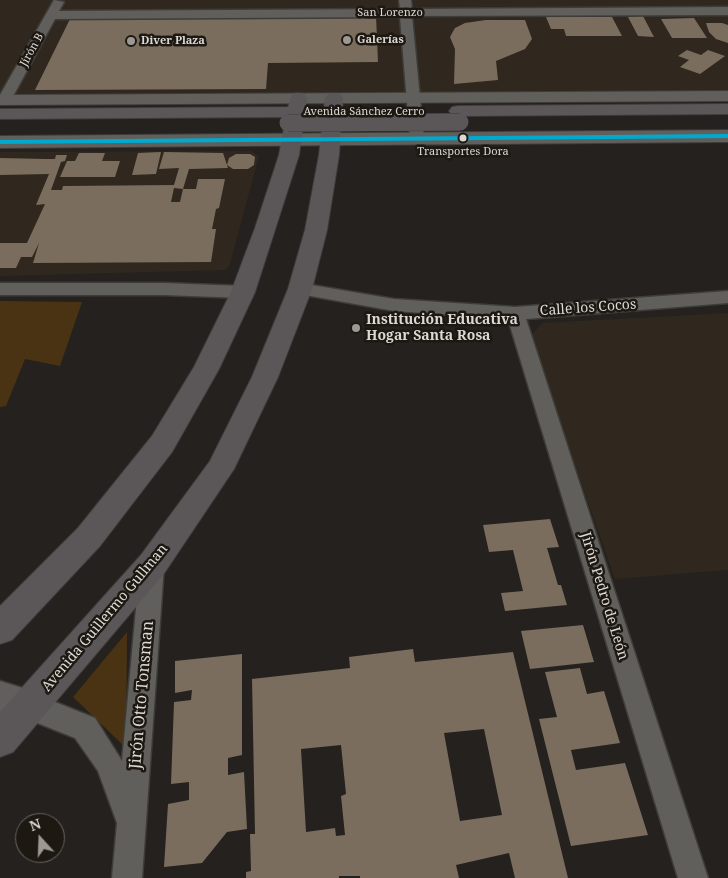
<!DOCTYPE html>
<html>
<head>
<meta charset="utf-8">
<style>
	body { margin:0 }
	#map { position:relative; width:728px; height:878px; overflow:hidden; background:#24211e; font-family:"Noto Serif",serif }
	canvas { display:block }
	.north { position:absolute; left:15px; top:813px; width:50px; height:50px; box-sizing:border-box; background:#1d1812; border:1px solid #696560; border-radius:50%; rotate:340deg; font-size:14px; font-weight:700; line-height:20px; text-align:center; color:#dcd9d5 }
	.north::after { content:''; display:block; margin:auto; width:18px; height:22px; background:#9c9995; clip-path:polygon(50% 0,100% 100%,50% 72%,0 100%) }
</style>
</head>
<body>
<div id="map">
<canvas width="728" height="878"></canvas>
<div class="north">N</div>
</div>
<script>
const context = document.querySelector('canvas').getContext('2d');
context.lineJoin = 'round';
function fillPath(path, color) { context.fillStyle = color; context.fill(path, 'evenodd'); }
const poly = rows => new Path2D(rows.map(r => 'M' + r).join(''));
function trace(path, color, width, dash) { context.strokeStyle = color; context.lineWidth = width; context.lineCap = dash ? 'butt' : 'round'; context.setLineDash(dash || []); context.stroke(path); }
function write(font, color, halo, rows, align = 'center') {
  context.font = font + ' "Noto Serif",serif'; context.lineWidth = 5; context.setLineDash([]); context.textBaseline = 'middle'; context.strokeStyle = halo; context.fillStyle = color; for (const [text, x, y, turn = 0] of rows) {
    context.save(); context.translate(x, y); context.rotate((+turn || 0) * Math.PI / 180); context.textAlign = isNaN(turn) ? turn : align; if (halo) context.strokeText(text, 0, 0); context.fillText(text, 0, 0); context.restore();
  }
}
const built = poly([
	[0,0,728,0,728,100,0,96],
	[251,151,259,156,229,267,225,270,0,276,0,152],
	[728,313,728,570,615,579,530,337,542,323]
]);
const green = poly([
	[0,301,82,302,60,366,25,359,6,406,0,407],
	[127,632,126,748,73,697]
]);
const building = poly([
	[376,16,378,62,268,63,266,89,35,90,70,19],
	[643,16,654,37,638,36,628,17],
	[546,17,612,17,622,36,566,36,564,29,551,29],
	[694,18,707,38,672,38,661,19],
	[486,20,525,20,532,39,525,49,496,61,498,80,454,84,455,49,450,37,455,28,465,23],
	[706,23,722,23,728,25,728,43,716,39,709,32],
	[687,50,701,55,708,50,725,56,700,74,680,67,689,60,678,56],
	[161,152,156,174,132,175,138,153],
	[164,152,223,153,228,168,189,169,183,189,196,189,198,179,225,179,219,208,216,209,212,229,216,229,211,262,33,263,39,243,32,257,21,257,16,268,0,268,0,243,27,243,45,204,36,205,49,174,0,175,0,158,46,159,55,159,56,155,67,155,65,161,61,162,51,190,62,190,63,186,174,185,179,168,159,169],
	[174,188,183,189,180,202,171,202],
	[79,153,105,153,102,161,120,161,115,177,60,177,67,161,75,161],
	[236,154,250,154,255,157,254,165,248,169,233,169,227,165,229,158],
	[550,519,559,547,547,548,558,585,561,585,567,605,505,611,501,593,523,591,513,550,489,552,483,525],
	[583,625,594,662,530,669,521,631],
	[413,649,415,662,513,652,568,878,515,878,509,853,456,865,459,878,360,878,360,876,339,876,339,878,246,878,246,872,251,871,250,834,255,834,252,679,350,668,349,657],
	[484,729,502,815,460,821,444,733],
	[341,745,346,794,341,796,345,835,336,836,335,828,306,832,301,749],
	[242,654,242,755,228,758,228,775,244,772,247,829,227,832,202,863,164,867,168,804,189,800,189,782,171,784,174,702,191,700,192,690,175,693,175,661],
	[580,668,587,694,604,691,620,743,571,750,576,770,625,763,648,835,571,846,539,719,557,717,545,672]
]);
const minor = poly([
	[54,0,64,2,59,11,400,9,399,0,411,0,412,9,728,7,728,15,412,16,424,139,417,143,410,139,400,17,55,19,11,100,9,103,0,103,0,95,54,0],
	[0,283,164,283,243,286,249,288,252,292,249,296,243,298,164,295,0,295,0,283],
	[300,283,394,299,515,307,728,291,728,303,526,319,708,878,678,878,508,319,394,311,294,293,291,289,294,285,300,283],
	[152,554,160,557,164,565,142,878,112,878,117,823,98,771,75,738,20,716,16,706,20,696,30,692,95,718,122,761,140,565,144,557,152,554]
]);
const tertiary = poly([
	[0,681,42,694,47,706,42,718,30,723,0,715,0,681]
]);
const secondary = poly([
	[728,91,728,101,0,105,0,95,728,91],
	[728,130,728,142,0,148,0,136,728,130]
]);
const primary = poly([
	[298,93,304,94,307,98,299,155,255,292,219,369,172,452,100,546,12,640,0,644,0,606,78,528,152,436,194,367,231,292,255,228,279,155,286,117,0,119,0,109,288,107,292,94,298,93],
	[334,93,340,94,343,98,339,155,327,230,312,289,278,377,234,469,163,575,13,752,0,757,0,712,141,555,210,461,252,377,288,289,305,230,319,155,325,98,328,94,334,93],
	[728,104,728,114,458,116,452,115,449,111,452,107,458,106,728,104]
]);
const primaryBridge = poly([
	[288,123,460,122]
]);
const bus1 = poly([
	[728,134,728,138,0,144,0,140,728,134]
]);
const markers = [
	[347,40,5,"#9c9995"],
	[131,41,5,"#9c9995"],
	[463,138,4.5,"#dcd9d5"],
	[356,328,5,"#9c9995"]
];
const farStreetnames = [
	["San Lorenzo",390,13],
	["Jirón B",32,50,-61],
	["Avenida Sánchez Cerro",364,112]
];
const farPoinames = [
	["Galerías",357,40],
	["Diver Plaza",141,41]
];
const farBusnames = [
	["Transportes Dora",463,152]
];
const streetNames = [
	["Calle los Cocos",588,308,-4],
	["Jirón Pedro de León",604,596,73],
	["Avenida Guillermo Gullman",105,618,-50]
];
const poiNames = [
	["Institución Educativa",366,320],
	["Hogar Santa Rosa",366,336]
];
const nearStreetnames = [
	["Jirón Otto Tonsman",142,695,-85]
];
fillPath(built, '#30281e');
fillPath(green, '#4a3313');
fillPath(building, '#7a6d5d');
trace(minor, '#3e3c39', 3);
trace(tertiary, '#3e3c39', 3);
trace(secondary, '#3e3c39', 2);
trace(primary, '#3e3c39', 2);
fillPath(minor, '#615f5c');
fillPath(tertiary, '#615f5c');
fillPath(secondary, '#615f5c');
fillPath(primary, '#5b5759');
trace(primaryBridge, '#3e3c39', 18, []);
trace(primaryBridge, '#5b5759', 17);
fillPath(bus1, '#00a9ce');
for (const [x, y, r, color] of markers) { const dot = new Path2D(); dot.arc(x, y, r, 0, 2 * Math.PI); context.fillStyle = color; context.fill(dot); trace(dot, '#1d1812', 2); }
write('11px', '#dcd9d5', '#1d1812', farStreetnames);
write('bold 11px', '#dcd9d5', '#1d1812', farPoinames, 'left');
write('11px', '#dcd9d5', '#1d1812', farBusnames);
write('14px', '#dcd9d5', '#1d1812', streetNames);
write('bold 14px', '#dcd9d5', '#1d1812', poiNames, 'left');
write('16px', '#dcd9d5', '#1d1812', nearStreetnames);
</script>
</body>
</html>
